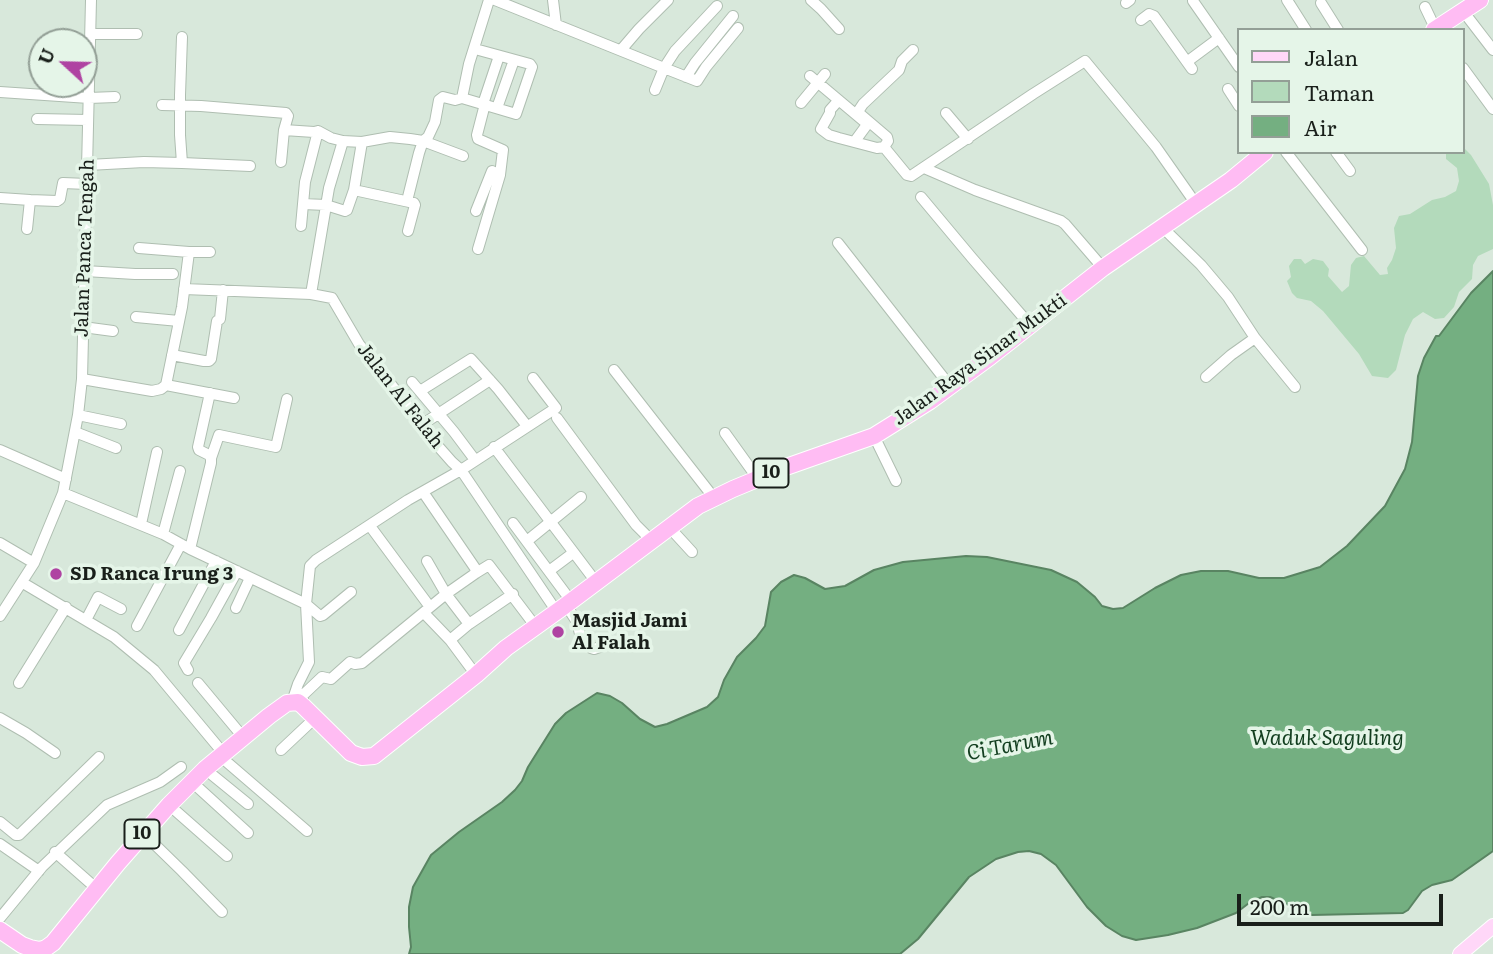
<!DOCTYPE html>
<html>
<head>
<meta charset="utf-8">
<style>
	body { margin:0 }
	#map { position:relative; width:1493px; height:954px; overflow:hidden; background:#d8e8db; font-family:Literata,serif }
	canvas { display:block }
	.legend { position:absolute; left:1237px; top:28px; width:228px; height:126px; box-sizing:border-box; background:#e5f5e8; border:2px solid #939f96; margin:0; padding:9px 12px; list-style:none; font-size:21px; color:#191f1a }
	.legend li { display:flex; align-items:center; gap:14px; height:35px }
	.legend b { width:35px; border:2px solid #939f96 }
	.north { position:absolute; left:28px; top:28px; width:70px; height:70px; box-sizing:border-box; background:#e5f5e8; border:2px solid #939f96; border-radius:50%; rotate:292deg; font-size:19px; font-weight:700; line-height:28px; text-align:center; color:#191f1a }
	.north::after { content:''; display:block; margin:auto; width:24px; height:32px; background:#af43a2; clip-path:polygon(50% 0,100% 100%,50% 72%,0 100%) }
	.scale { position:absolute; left:1237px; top:894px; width:206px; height:32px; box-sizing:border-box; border:4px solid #191f1a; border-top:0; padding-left:9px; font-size:21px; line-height:24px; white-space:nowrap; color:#191f1a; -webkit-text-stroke:5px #e5f5e8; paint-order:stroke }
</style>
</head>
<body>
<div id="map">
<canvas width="1493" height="954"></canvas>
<ul class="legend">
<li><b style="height:9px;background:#ffd7f8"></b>Jalan</li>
<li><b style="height:19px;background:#b3dabb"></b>Taman</li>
<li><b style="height:19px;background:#74af81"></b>Air</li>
</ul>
<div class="north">U</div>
<div class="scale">200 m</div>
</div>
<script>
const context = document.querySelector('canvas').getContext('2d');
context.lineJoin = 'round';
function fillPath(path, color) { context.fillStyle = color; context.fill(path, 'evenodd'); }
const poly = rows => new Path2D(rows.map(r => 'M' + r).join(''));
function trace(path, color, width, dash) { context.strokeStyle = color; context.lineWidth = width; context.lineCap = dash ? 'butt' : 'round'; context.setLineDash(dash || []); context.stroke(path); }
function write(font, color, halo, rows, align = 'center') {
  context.font = font + ' Literata,serif'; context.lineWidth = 7; context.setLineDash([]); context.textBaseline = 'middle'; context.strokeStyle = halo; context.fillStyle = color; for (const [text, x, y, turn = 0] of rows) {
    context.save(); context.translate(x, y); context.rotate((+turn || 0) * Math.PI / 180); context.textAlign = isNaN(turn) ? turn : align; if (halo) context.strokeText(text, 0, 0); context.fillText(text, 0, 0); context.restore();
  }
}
const green = poly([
	[1463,147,1471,155,1489,184,1493,205,1493,249,1478,256,1473,265,1472,279,1459,292,1454,307,1444,318,1435,319,1423,312,1413,319,1405,335,1396,370,1388,378,1372,376,1359,354,1323,311,1311,301,1297,298,1292,293,1287,281,1291,277,1289,266,1294,259,1301,259,1305,264,1313,259,1323,261,1329,269,1328,276,1342,292,1349,286,1351,265,1356,258,1364,256,1380,275,1388,274,1387,268,1392,260,1396,248,1394,228,1399,216,1410,214,1432,200,1445,197,1456,191,1459,181,1457,168,1446,159,1446,152,1463,152]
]);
const water = poly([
	[1493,271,1493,851,1452,880,1432,885,1422,891,1408,910,1403,913,1312,915,1270,897,1262,897,1249,903,1236,913,1197,928,1168,935,1136,940,1122,936,1106,926,1087,907,1056,865,1041,854,1029,851,1018,852,996,859,969,877,918,939,900,954,409,954,411,947,409,927,409,907,413,887,431,855,459,832,502,802,515,790,522,781,528,767,555,724,566,713,597,693,610,696,622,703,640,719,655,727,667,724,707,707,718,697,724,680,737,657,756,638,765,626,771,592,781,582,794,575,805,578,825,589,845,586,874,570,903,562,966,556,987,557,1051,570,1077,582,1095,597,1102,606,1113,609,1123,608,1155,588,1181,575,1201,571,1228,571,1259,578,1284,578,1320,567,1347,546,1385,506,1405,469,1412,442,1418,376,1424,358,1436,336,1439,336,1471,293,1493,271]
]);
const minor = poly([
	[495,0,664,68,655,90],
	[553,0,556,25],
	[811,0,821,9,839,29],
	[1287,0,1306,30],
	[1193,1,1239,67],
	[1126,3,1130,0],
	[1321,3,1338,30],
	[717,6,675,51,664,68,697,81,706,67,738,28],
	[1425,7,1436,30],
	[1463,11,1493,50],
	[1141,20,1149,14,1154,16,1192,69],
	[91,34,137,34],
	[621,50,639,29,668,0],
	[499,56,484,101,485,104,477,135,478,139,503,150,500,175],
	[1188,61,1219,38],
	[1463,68,1493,109],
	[810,76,866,123,866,126,855,141],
	[686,77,695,63,733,16],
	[1228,89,1239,106],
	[0,92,89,98,115,97],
	[462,98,516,114,532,67,530,64,475,49],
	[838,101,830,110,830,113,821,129,829,135,839,138,877,148,884,147,888,141,887,137,860,114,859,110,863,104,899,70,902,61,913,50],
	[801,103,825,74],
	[162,105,201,106,286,113,288,116,284,130,314,132,318,131,331,138,343,141,362,142,390,137,410,139,423,141,463,156],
	[497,108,514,60],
	[946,113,968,139],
	[37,119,88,120],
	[362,142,354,190,414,203,415,205,408,231],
	[884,147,907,175,911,176,1033,94,1085,61,1156,147,1196,204],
	[1286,152,1362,250],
	[1336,152,1350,171],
	[281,162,284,130],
	[182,163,250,166],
	[88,165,144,162,182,163,180,135,180,95,182,37],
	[924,168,975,190,1061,221,1065,224,1103,268],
	[921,197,972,258,1030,325],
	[0,198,30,200],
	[407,201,419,153,423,141,428,137,435,122,439,100,443,97,455,100,462,98,469,64,489,0],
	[303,204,326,205,345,211,347,210,354,190],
	[476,211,492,171,500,175,478,249],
	[301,226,305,182,318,131],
	[1163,228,1201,265,1228,297,1255,338],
	[27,229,30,200,57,201,60,199,63,183,87,184],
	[838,243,950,386],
	[139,248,189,252,182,307,166,385],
	[189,252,210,252],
	[85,271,135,274,173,274],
	[184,289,311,294,332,298,359,344,413,412,437,445,452,462,461,470,557,612],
	[311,294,329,188,343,141],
	[136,317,179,321],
	[83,327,113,331],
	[172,355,204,361,209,361,211,359,217,321,220,319,223,290],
	[614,370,714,498],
	[1206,377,1231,355,1255,338,1295,387],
	[82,379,152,391,161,389,166,385,234,398],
	[412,382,454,432,475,460],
	[420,391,471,359,498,389,527,426],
	[78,415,121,424],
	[557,418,636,525,645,534,648,544],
	[423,424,490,380],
	[75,432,116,448],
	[725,433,758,479],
	[874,436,896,481],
	[494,447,596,582],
	[0,450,66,479],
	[211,458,219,435,276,447,287,399],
	[423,492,475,568,476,573,489,565,536,627],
	[63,493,163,534,190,549,306,604,320,616,323,615,351,592],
	[513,523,571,601],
	[141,524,157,452],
	[370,526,430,607],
	[670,528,692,552],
	[163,534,180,471],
	[527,541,581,497],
	[0,543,34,563],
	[190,549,211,463,211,458,209,455,199,450,198,447,210,393],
	[427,561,446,594,469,624],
	[549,571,573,553],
	[23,583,114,637,154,670,224,754],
	[566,605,577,622,580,634,591,648,594,649,611,643],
	[236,608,250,578],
	[424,613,450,640,476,675],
	[0,616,34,563,63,493,78,415,82,379,91,0],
	[86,620,98,597,121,609],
	[137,626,181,544],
	[179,630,216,561],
	[450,640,469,624,513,594],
	[188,670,184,663,211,618,237,571],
	[19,683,66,607],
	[198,683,243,737],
	[292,702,298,684,309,662,306,604,310,566,316,560,408,500,461,470,556,408,533,378],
	[303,706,303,695,322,677,331,679,350,662,355,664,362,663,446,594,476,573],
	[0,718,26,733,55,753],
	[281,750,315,718],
	[221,757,307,831],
	[205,769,248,804],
	[192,782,248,833],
	[169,805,227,856],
	[0,822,16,835,19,835,99,757],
	[143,833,182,871,222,912],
	[0,844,39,871],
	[55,852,97,889],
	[0,918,42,867,107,805,160,782,181,767]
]);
const major = poly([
	[1460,954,1493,926]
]);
const highway = poly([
	[1434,30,1480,0],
	[0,930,22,945,30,948,40,950,46,948,53,943,118,863,169,805,205,769,269,716,287,703,298,702,303,706,351,753,362,757,374,756,476,675,506,648,566,605,698,506,733,489,786,467,874,436,930,401,990,357,1103,268,1231,180,1265,152]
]);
const markers = [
	[56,574,7,"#af43a2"],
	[558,632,7,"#af43a2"]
];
const shields = [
	[771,473,35],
	[142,834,35]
];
const shieldNames = [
	["10",771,473],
	["10",142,834]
];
const streetNames = [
	["Jalan Panca Tengah",85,248,-88],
	["Jalan Raya Sinar Mukti",980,360,-36],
	["Jalan Al Falah",400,396,52]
];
const poiNames = [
	["SD Ranca Irung 3",70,574],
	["Masjid Jami",572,621],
	["Al Falah",572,643]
];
const waterNames = [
	["Waduk Saguling",1327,739],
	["Ci Tarum",1010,746,-11]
];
fillPath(green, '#b3dabb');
fillPath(water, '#74af81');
trace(water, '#598462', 2);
trace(minor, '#afbeb1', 12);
trace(major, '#fff', 16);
trace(highway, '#fff', 18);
trace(minor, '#fff', 10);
trace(major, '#ffd7f8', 14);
trace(highway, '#ffbcf3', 16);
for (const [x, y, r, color] of markers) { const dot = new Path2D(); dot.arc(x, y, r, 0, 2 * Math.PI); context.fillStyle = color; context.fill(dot); trace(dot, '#e5f5e8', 2.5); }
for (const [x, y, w] of shields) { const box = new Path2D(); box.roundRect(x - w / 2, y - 14.5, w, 29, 5); context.fillStyle = '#e5f5e8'; context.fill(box); trace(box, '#191f1a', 2); }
write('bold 18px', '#191f1a', null, shieldNames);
write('19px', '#191f1a', '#e5f5e8', streetNames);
write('bold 19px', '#191f1a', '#e5f5e8', poiNames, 'left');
write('italic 21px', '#123e1f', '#e5f5e8', waterNames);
</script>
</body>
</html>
